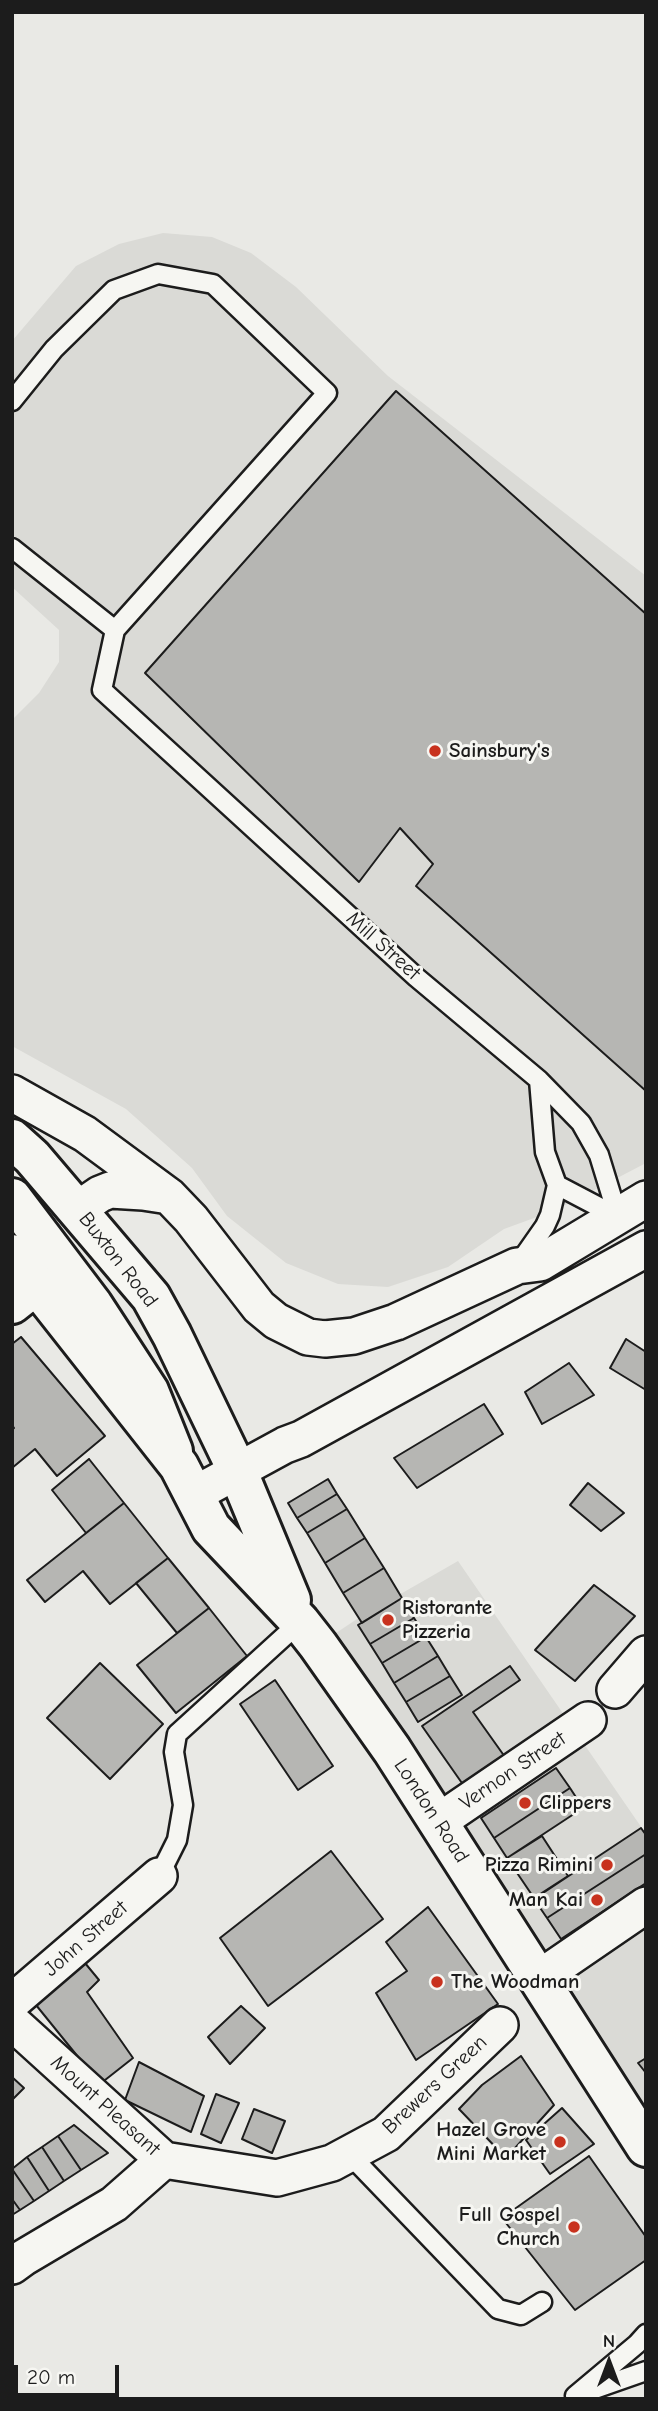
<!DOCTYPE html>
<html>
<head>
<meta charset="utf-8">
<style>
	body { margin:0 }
	#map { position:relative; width:658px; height:2411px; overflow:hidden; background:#e9e9e5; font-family:"Comic Neue",sans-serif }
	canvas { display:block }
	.frame { position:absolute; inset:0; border:14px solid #1c1c1c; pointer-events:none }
	.north { position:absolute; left:574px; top:2327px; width:70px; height:70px; -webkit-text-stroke:5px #f6f6f2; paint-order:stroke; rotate:0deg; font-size:19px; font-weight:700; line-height:28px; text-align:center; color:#1c1c1c }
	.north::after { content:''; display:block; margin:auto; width:24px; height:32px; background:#1c1c1c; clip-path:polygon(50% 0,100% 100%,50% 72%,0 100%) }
	.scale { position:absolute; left:14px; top:2365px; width:105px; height:32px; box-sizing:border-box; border:4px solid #1c1c1c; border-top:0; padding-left:9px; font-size:21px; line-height:24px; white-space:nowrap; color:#1c1c1c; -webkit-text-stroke:5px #f6f6f2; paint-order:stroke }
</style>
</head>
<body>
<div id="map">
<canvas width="658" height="2411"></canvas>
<div class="frame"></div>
<div class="north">N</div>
<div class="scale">20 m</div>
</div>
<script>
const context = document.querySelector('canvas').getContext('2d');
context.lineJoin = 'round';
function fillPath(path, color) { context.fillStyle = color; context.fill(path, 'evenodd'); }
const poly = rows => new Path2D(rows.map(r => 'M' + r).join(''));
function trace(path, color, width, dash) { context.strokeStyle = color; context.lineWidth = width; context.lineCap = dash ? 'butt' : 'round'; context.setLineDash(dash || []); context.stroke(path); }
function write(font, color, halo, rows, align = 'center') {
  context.font = font + ' "Comic Neue",sans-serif'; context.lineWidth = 6; context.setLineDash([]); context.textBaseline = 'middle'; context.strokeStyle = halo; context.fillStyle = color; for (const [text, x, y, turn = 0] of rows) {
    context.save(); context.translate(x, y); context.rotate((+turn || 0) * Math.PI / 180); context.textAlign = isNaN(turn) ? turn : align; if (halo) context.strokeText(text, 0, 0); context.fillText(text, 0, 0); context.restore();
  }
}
const built = poly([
	[163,233,212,237,251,253,296,287,388,376,646,576,646,1163,556,1210,504,1229,448,1267,388,1287,338,1284,286,1263,227,1216,192,1168,126,1109,12,1046,12,720,39,693,59,662,59,630,12,587,12,341,76,266,119,244],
	[458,1561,646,1834,646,2137,318,1645,357,1619]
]);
const building = poly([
	[396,391,646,614,646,1091,416,886,433,864,400,828,359,882,145,673,396,391],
	[21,1337,105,1436,57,1476,35,1449,12,1468,12,1429,14,1428,12,1425,12,1344,21,1337],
	[626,1339,646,1352,646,1390,610,1368,626,1339],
	[569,1363,594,1395,542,1424,525,1392,569,1363],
	[484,1404,503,1434,417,1488,394,1458,484,1404],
	[89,1459,124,1503,86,1533,52,1490,89,1459],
	[328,1479,337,1494,297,1518,288,1503,328,1479],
	[588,1483,624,1513,601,1531,570,1505,588,1483],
	[337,1494,347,1509,307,1533,297,1518,337,1494],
	[124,1503,168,1558,110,1604,83,1571,45,1602,27,1580,124,1503],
	[347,1509,365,1538,325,1563,307,1533,347,1509],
	[365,1538,384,1568,343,1593,325,1563,365,1538],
	[168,1558,209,1608,177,1633,136,1583,168,1558],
	[384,1568,402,1598,362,1623,343,1593,384,1568],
	[594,1585,635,1616,575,1681,535,1650,594,1585],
	[402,1598,414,1618,370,1644,358,1625,402,1598],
	[209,1608,247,1656,176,1713,137,1665,209,1608],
	[414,1618,426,1637,382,1663,370,1644,414,1618],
	[426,1637,438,1656,394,1683,382,1663,426,1637],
	[438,1656,450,1676,406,1702,394,1683,438,1656],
	[100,1663,163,1724,110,1779,47,1718,100,1663],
	[510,1666,520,1680,473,1712,505,1757,464,1786,422,1726,510,1666],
	[450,1676,462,1695,418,1722,406,1702,450,1676],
	[275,1680,333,1766,298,1790,240,1704,275,1680],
	[556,1768,570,1788,494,1838,481,1818,556,1768],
	[570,1788,583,1808,507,1858,494,1838,570,1788],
	[641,1828,646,1835,646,1854,547,1918,534,1899,641,1828],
	[542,1836,568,1876,534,1898,507,1858,542,1836],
	[331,1851,383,1919,268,2006,220,1938,331,1851],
	[646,1854,646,1883,561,1939,547,1918,646,1854],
	[428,1907,498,2004,416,2060,376,1993,407,1971,386,1942,428,1907],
	[85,1963,99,1980,87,1992,133,2058,100,2084,36,2005,85,1963],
	[241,2006,265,2028,230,2064,208,2037,241,2006],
	[521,2056,554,2105,506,2158,459,2109,482,2085,521,2056],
	[646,2058,646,2073,638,2063,646,2058],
	[139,2062,204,2096,191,2132,125,2100,139,2062],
	[12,2077,24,2088,12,2100,12,2077],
	[216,2094,239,2103,221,2143,201,2134,216,2094],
	[562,2108,594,2144,550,2174,526,2140,562,2108],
	[254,2109,285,2121,272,2153,242,2139,254,2109],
	[74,2125,108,2153,81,2170,58,2136,74,2125],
	[58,2136,81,2170,64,2181,42,2147,58,2136],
	[42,2147,64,2181,49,2191,27,2157,42,2147],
	[589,2156,646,2237,646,2260,575,2310,502,2218,589,2156],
	[27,2157,49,2191,34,2201,12,2169,27,2157],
	[12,2169,34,2201,20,2210,12,2199,12,2169],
	[12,2199,20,2210,12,2215,12,2199]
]);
const lane = poly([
	[12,401,54,349,114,290,158,274,213,284,327,393,115,630,102,690,416,977,539,1080,581,1123,599,1155,618,1217],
	[12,548,115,630],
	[539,1080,545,1152,557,1185,618,1217],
	[517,1266,545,1226,550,1215,557,1185],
	[159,1876,177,1840,183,1805,174,1752,177,1734,300,1622],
	[349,2154,498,2309,521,2315,542,2302],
	[586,2392,646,2371],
	[575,2396,637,2344,646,2334]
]);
const street = poly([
	[12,1093,85,1134,169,1196,191,1219,259,1307,276,1321,308,1337,325,1339,354,1336,396,1322,517,1266,540,1263,646,1199],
	[78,1209,100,1194,110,1190,143,1192,169,1196],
	[195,1494,285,1445,301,1439,646,1249],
	[615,1690,646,1654],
	[438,1822,588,1720],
	[538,1979,646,1905],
	[12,2002,159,1876],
	[12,2022,164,2160,277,2178,332,2163,386,2134,500,2025],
	[12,2266,23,2258,114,2204,164,2160]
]);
const secondary = poly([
	[12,1198,93,1305,149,1391,173,1451],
	[12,1304,36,1285,40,1251]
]);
const highway = poly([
	[12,1139,32,1157,151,1297,172,1335,238,1472,291,1600],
	[12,1254,179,1466,211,1528,300,1622,318,1645,392,1750,646,2147]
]);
const markers = [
	[435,751,7,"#c8321e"],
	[388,1620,7,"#c8321e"],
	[525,1803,7,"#c8321e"],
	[607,1865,7,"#c8321e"],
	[597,1900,7,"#c8321e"],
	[437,1982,7,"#c8321e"],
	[560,2142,7,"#c8321e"],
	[574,2227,7,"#c8321e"]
];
const poiNames = [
	["Sainsbury's",449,751],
	["Ristorante",402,1608],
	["Pizzeria",402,1632],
	["Clippers",539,1803],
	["Pizza Rimini",593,1865,"right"],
	["Man Kai",583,1900,"right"],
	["The Woodman",451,1982],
	["Hazel Grove",546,2130,"right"],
	["Mini Market",546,2154,"right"],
	["Full Gospel",560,2215,"right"],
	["Church",560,2239,"right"]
];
const streetNames = [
	["Mill Street",383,946,42],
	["Buxton Road",118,1260,52],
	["Vernon Street",513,1771,-34],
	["London Road",431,1811,57],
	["John Street",86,1939,-41],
	["Brewers Green",435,2085,-43],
	["Mount Pleasant",105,2106,42]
];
fillPath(built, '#dadad6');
fillPath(building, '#b6b6b3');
trace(building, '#1c1c1c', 2);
trace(lane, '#1c1c1c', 23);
trace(street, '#1c1c1c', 40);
trace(secondary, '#1c1c1c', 44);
trace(highway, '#1c1c1c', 44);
trace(lane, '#f6f6f2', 18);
trace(street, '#f6f6f2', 35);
trace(secondary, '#f6f6f2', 38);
trace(highway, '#f6f6f2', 38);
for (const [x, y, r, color] of markers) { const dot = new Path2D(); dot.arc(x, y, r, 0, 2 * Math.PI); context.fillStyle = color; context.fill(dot); trace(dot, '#f6f6f2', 2.5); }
write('bold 21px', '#1c1c1c', '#f6f6f2', poiNames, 'left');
write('21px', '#1c1c1c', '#f6f6f2', streetNames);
</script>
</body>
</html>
